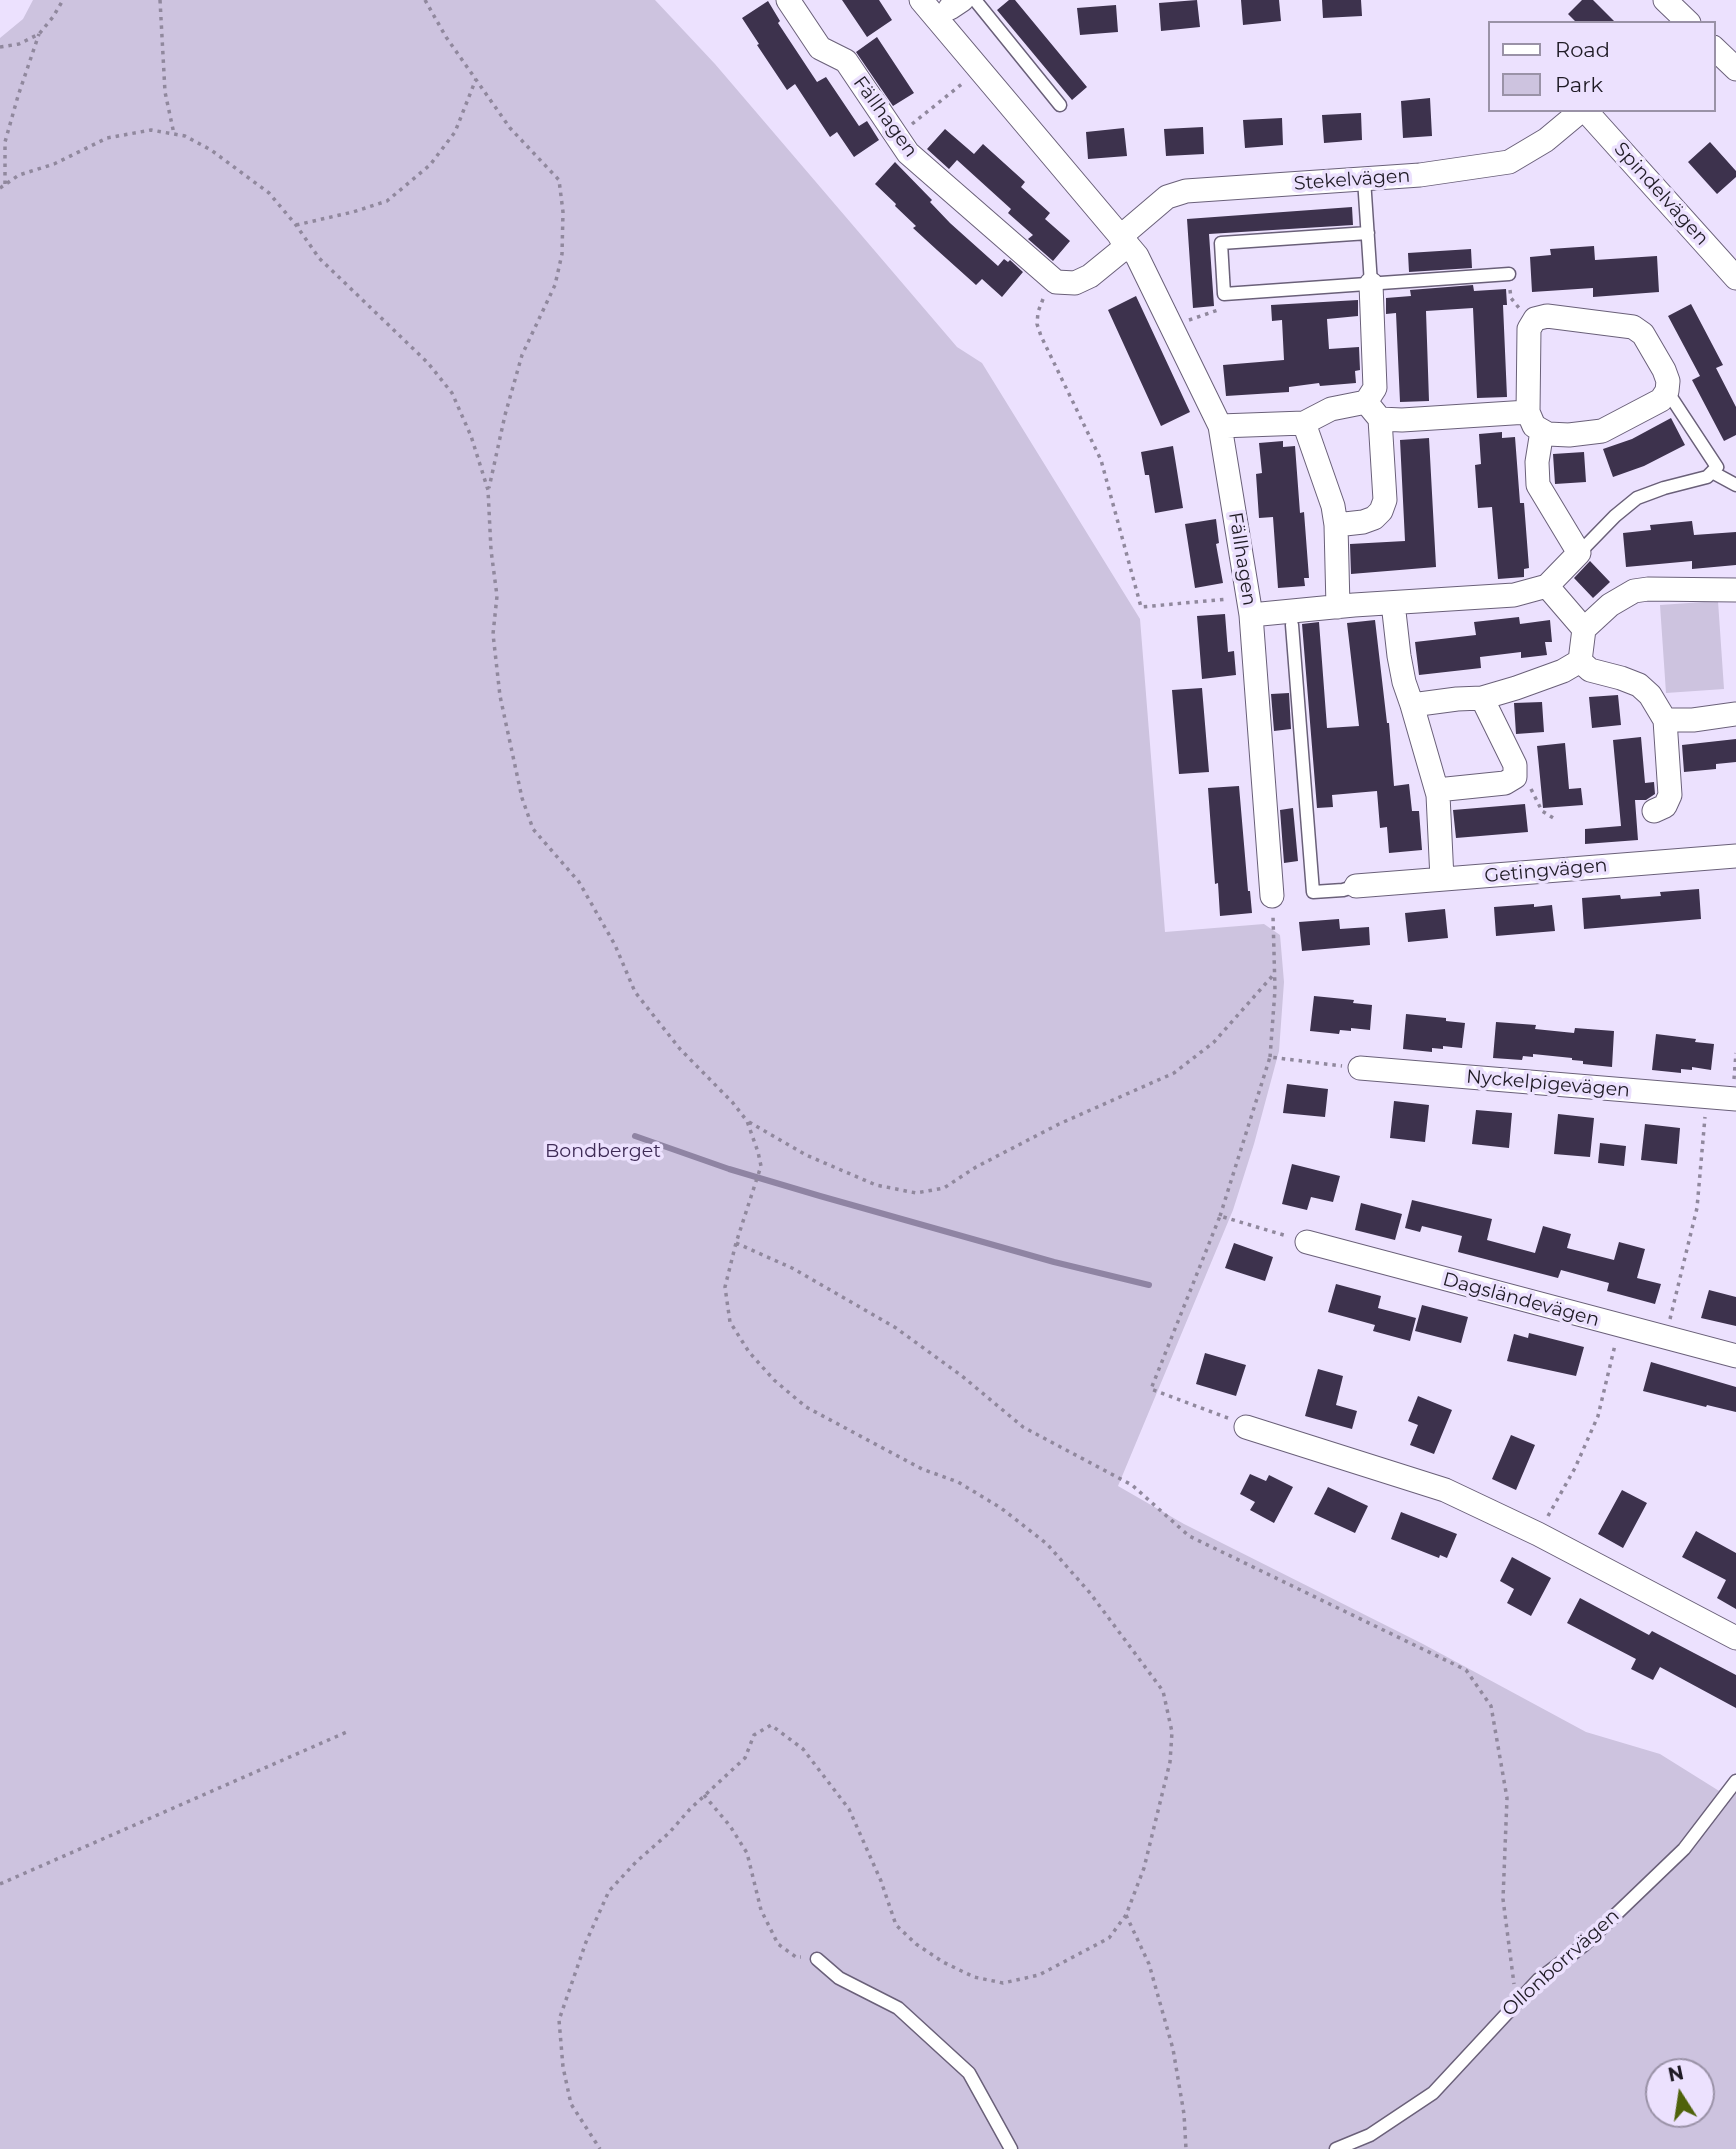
<!DOCTYPE html>
<html>
<head>
<meta charset="utf-8">
<style>
	body { margin:0 }
	#map { position:relative; width:1736px; height:2149px; overflow:hidden; background:#ece1fe; font-family:Montserrat,sans-serif }
	canvas { display:block }
	.legend { position:absolute; left:1488px; top:21px; width:228px; height:91px; box-sizing:border-box; background:#ece1fe; border:2px solid #9a92a7; margin:0; padding:9px 12px; list-style:none; font-size:21px; color:#1f1b25 }
	.legend li { display:flex; align-items:center; gap:14px; height:35px }
	.legend b { width:35px; border:2px solid #9a92a7 }
	.north { position:absolute; left:1645px; top:2058px; width:70px; height:70px; box-sizing:border-box; background:#ece1fe; border:2px solid #9a92a7; border-radius:50%; rotate:348deg; font-size:19px; font-weight:700; line-height:28px; text-align:center; color:#1f1b25 }
	.north::after { content:''; display:block; margin:auto; width:24px; height:32px; background:#4f620b; clip-path:polygon(50% 0,100% 100%,50% 72%,0 100%) }
</style>
</head>
<body>
<div id="map">
<canvas width="1736" height="2149"></canvas>
<ul class="legend">
<li><b style="height:9px;background:#fff"></b>Road</li>
<li><b style="height:19px;background:#cdc3df"></b>Park</li>
</ul>
<div class="north">N</div>
</div>
<script>
const context = document.querySelector('canvas').getContext('2d');
context.lineJoin = 'round';
function fillPath(path, color) { context.fillStyle = color; context.fill(path, 'evenodd'); }
const poly = rows => new Path2D(rows.map(r => 'M' + r).join(''));
function trace(path, color, width, dash) { context.strokeStyle = color; context.lineWidth = width; context.lineCap = dash ? 'butt' : 'round'; context.setLineDash(dash || []); context.stroke(path); }
function write(font, color, halo, rows, align = 'center') {
  context.font = font + ' Montserrat,sans-serif'; context.lineWidth = 7; context.setLineDash([]); context.textBaseline = 'middle'; context.strokeStyle = halo; context.fillStyle = color; for (const [text, x, y, turn = 0] of rows) {
    context.save(); context.translate(x, y); context.rotate((+turn || 0) * Math.PI / 180); context.textAlign = isNaN(turn) ? turn : align; if (halo) context.strokeText(text, 0, 0); context.fillText(text, 0, 0); context.restore();
  }
}
const green = poly([
	[33,0,655,0,715,64,957,347,982,363,1140,619,1165,932,1264,924,1280,935,1284,982,1279,1051,1254,1144,1233,1210,1118,1486,1184,1524,1423,1644,1586,1732,1660,1754,1724,1794,1736,1776,1736,2149,0,2149,0,38,23,19],
	[1659,2072,1701,2072,1701,2114,1659,2114],
	[1718,601,1724,689,1666,693,1660,605]
]);
const stream = poly([
	[635,1136,729,1169,820,1196,1054,1262,1149,1285]
]);
const building = poly([
	[842,0,879,0,892,20,867,37],
	[1009,0,1015,0,1087,87,1072,100,997,10],
	[1197,0,1200,27,1161,31,1159,3],
	[1241,0,1279,0,1281,21,1243,25],
	[1322,0,1361,0,1362,16,1323,18],
	[1582,0,1593,0,1616,23,1577,23,1568,14],
	[768,1,780,21,778,23,817,82,826,77,859,126,867,121,879,140,854,157,837,132,830,137,795,84,787,90,757,45,759,44,742,18],
	[1116,5,1118,32,1080,35,1077,8],
	[877,37,914,93,893,106,856,52],
	[1430,98,1432,136,1403,138,1401,101],
	[1361,113,1362,140,1324,143,1322,115],
	[1282,118,1283,145,1245,148,1243,120],
	[1203,127,1204,154,1166,156,1164,129],
	[1124,128,1127,156,1088,159,1086,132],
	[945,129,974,154,983,144,1025,182,1021,187,1050,213,1045,219,1070,241,1053,261,1028,239,1033,235,1008,213,1011,209,957,160,949,169,927,149],
	[1710,142,1736,171,1736,177,1717,194,1688,162],
	[895,162,932,200,930,202,950,223,998,266,1004,259,1008,262,1010,260,1023,272,1002,297,982,279,976,285,937,250,913,228,916,226,895,206,896,204,875,184],
	[1352,207,1353,225,1209,234,1214,306,1193,308,1187,219],
	[1594,246,1595,260,1657,256,1659,292,1593,297,1593,288,1532,292,1530,257,1551,255,1550,249],
	[1471,249,1472,268,1409,272,1408,253],
	[1473,285,1474,291,1506,289,1507,305,1503,305,1507,397,1477,398,1473,308,1426,311,1429,401,1400,402,1396,313,1386,314,1386,298,1411,296,1410,290],
	[1136,296,1190,412,1161,426,1108,310],
	[1358,300,1358,316,1327,319,1329,349,1359,347,1360,370,1355,371,1356,383,1320,386,1319,383,1289,387,1289,392,1226,396,1223,365,1284,360,1282,320,1272,321,1271,305],
	[1691,304,1723,365,1716,368,1736,407,1736,435,1724,441,1692,380,1700,376,1668,316],
	[1671,418,1685,445,1644,466,1613,477,1603,449,1632,439],
	[1502,432,1502,438,1515,437,1520,503,1524,503,1529,568,1524,569,1524,577,1498,579,1492,507,1478,508,1475,465,1481,464,1479,434],
	[1429,438,1436,567,1351,574,1350,544,1405,541,1400,440],
	[1283,441,1283,447,1295,446,1300,513,1304,512,1309,578,1304,578,1305,586,1278,588,1273,517,1259,518,1256,474,1262,473,1259,443],
	[1173,446,1183,508,1155,513,1149,475,1145,475,1141,452],
	[1584,452,1586,482,1555,484,1553,454],
	[1216,519,1219,543,1216,544,1223,583,1195,588,1185,524],
	[1692,521,1694,535,1736,532,1736,565,1692,569,1692,561,1626,567,1623,533,1651,530,1650,525],
	[1590,561,1610,582,1593,598,1574,578],
	[1225,614,1228,652,1234,651,1236,675,1202,679,1197,616],
	[1519,617,1520,624,1550,620,1552,642,1545,642,1547,655,1521,658,1521,652,1480,657,1481,668,1419,675,1415,642,1476,635,1474,622],
	[1375,620,1387,723,1389,723,1394,786,1409,784,1412,811,1419,811,1422,850,1389,853,1387,827,1380,828,1377,791,1332,795,1333,807,1317,808,1302,624,1319,622,1327,728,1359,726,1347,623],
	[1202,688,1209,772,1179,774,1172,690],
	[1289,693,1291,729,1274,731,1271,694],
	[1618,695,1621,725,1592,728,1589,697],
	[1542,702,1544,732,1516,734,1514,703],
	[1641,737,1645,783,1654,782,1655,794,1646,800,1635,800,1638,840,1585,844,1585,829,1621,826,1613,740],
	[1736,739,1736,762,1716,764,1716,769,1684,772,1682,745],
	[1565,743,1569,789,1581,788,1583,805,1543,808,1537,746],
	[1239,786,1248,891,1250,891,1252,913,1220,916,1218,883,1215,884,1208,788],
	[1525,804,1528,832,1456,838,1453,810],
	[1293,808,1298,861,1284,863,1280,810],
	[1699,889,1701,919,1584,929,1582,898,1620,895,1621,899,1661,896,1660,892],
	[1534,904,1534,907,1552,905,1555,931,1496,936,1494,907],
	[1445,909,1448,938,1408,942,1405,913],
	[1339,919,1340,929,1369,927,1370,945,1302,951,1299,922],
	[1314,996,1354,1000,1353,1003,1372,1005,1370,1030,1351,1028,1351,1031,1340,1030,1339,1034,1310,1031],
	[1406,1014,1446,1018,1446,1021,1465,1023,1462,1048,1443,1046,1443,1049,1432,1048,1432,1052,1403,1049],
	[1496,1022,1536,1025,1535,1029,1574,1033,1575,1028,1614,1031,1612,1067,1583,1064,1583,1061,1572,1060,1572,1058,1533,1054,1533,1057,1523,1056,1522,1060,1493,1058],
	[1656,1034,1696,1039,1695,1042,1714,1044,1711,1070,1692,1067,1692,1070,1681,1069,1681,1073,1652,1070],
	[1287,1084,1328,1089,1325,1117,1283,1113],
	[1394,1101,1429,1105,1425,1142,1390,1138],
	[1476,1110,1512,1113,1509,1148,1472,1144],
	[1558,1114,1594,1118,1590,1157,1554,1154],
	[1645,1124,1680,1128,1677,1164,1641,1160],
	[1600,1143,1626,1146,1624,1166,1598,1163],
	[1292,1164,1340,1176,1333,1202,1311,1197,1307,1210,1282,1204],
	[1412,1200,1492,1219,1487,1240,1535,1253,1543,1226,1571,1234,1567,1248,1614,1260,1619,1242,1645,1249,1637,1278,1661,1284,1655,1304,1607,1291,1609,1283,1561,1270,1558,1278,1458,1252,1462,1236,1422,1226,1420,1232,1405,1228],
	[1361,1203,1402,1214,1395,1240,1355,1230],
	[1234,1243,1273,1257,1265,1281,1225,1268],
	[1336,1284,1381,1296,1378,1308,1416,1318,1410,1341,1373,1331,1375,1325,1328,1312],
	[1709,1290,1736,1297,1736,1326,1701,1318],
	[1422,1305,1468,1317,1461,1343,1415,1331],
	[1529,1333,1584,1347,1576,1376,1507,1361,1514,1334,1528,1338],
	[1205,1353,1246,1365,1236,1396,1196,1384],
	[1651,1362,1736,1387,1736,1412,1707,1405,1706,1407,1643,1391],
	[1318,1369,1343,1376,1336,1405,1357,1411,1352,1429,1305,1416],
	[1418,1396,1452,1410,1434,1454,1410,1445,1418,1425,1408,1421],
	[1511,1435,1535,1445,1516,1490,1492,1479],
	[1250,1474,1266,1481,1269,1475,1293,1487,1274,1523,1250,1510,1255,1502,1240,1494],
	[1328,1487,1368,1506,1355,1533,1314,1514],
	[1622,1490,1647,1503,1623,1548,1598,1534],
	[1401,1512,1457,1534,1447,1558,1440,1555,1439,1558,1391,1539],
	[1696,1531,1736,1553,1736,1609,1717,1598,1726,1580,1682,1557],
	[1512,1557,1551,1578,1531,1616,1507,1603,1514,1589,1500,1581],
	[1580,1598,1649,1635,1652,1631,1736,1675,1736,1708,1660,1667,1653,1680,1631,1669,1636,1659,1567,1623]
]);
const path = poly([
	[160,0,165,92,174,134],
	[425,0,446,37,510,128,559,180,563,212,562,254,555,285,522,355,505,415,489,488],
	[0,47,19,44,39,34,53,17,63,0],
	[912,124,963,83],
	[5,184,5,142,18,96,39,34],
	[0,188,19,175,54,164,107,138,151,130,185,136,211,150,269,193,296,225,319,258,428,363,452,393,471,436,488,490,491,550,497,596,493,634,500,696,522,798,533,829,579,882,615,945,635,992,680,1049,733,1103,747,1121,758,1152,761,1166,736,1243,725,1287,730,1322,749,1352,774,1380,806,1407,922,1469,958,1482,1001,1508,1047,1544,1090,1593,1163,1691,1172,1732,1170,1762,1144,1868,1126,1915,1109,1938,1039,1975,1003,1983,974,1977,943,1962,916,1944,896,1925,881,1881,849,1809,803,1749,771,1725,754,1735,745,1758,690,1809,669,1833,636,1862,609,1891,586,1942,559,2020,563,2067,571,2104,600,2149],
	[296,225,353,212,387,201,430,165,455,132,476,79],
	[1510,290,1511,298,1519,308],
	[1043,299,1038,312,1037,324,1041,336,1101,460,1141,607,1228,599],
	[1189,320,1221,309],
	[1531,789,1542,811,1555,819],
	[1270,1057,1275,990,1273,916],
	[1734,1079,1736,1053],
	[749,1122,806,1155,876,1185,916,1193,944,1188,976,1167,1059,1124,1174,1073,1214,1042,1275,973],
	[1220,1216,1270,1057,1342,1066],
	[736,1243,792,1268,896,1328,962,1376,1023,1427,1132,1485,1189,1536,1466,1670,1491,1706,1507,1798,1503,1899,1514,1984],
	[1670,1319,1697,1208,1705,1117],
	[1228,1418,1151,1389,1220,1216,1287,1236],
	[1548,1516,1575,1468,1598,1416,1615,1345],
	[704,1795,730,1826,747,1853,761,1910,778,1944,796,1957,801,1957],
	[0,1884,349,1731],
	[1126,1915,1149,1964,1173,2049,1184,2114,1186,2149]
]);
const service = poly([
	[975,0,1060,105],
	[1364,179,1371,284],
	[1368,233,1221,243,1224,294,1509,274],
	[1712,472,1736,485],
	[1579,553,1615,516,1637,498,1664,488,1707,477,1717,467,1667,391],
	[1292,625,1313,892,1343,890,1356,886],
	[817,1959,839,1978,898,2008,969,2073,1011,2149],
	[1336,2149,1370,2135,1433,2093,1538,1980,1584,1945,1684,1849,1736,1781]
]);
const minor = poly([
	[788,0,820,48,846,61,908,153,1056,282,1075,283,1090,276,1128,245],
	[921,0,1137,256,1220,426,1251,615,1272,896],
	[1665,0,1689,23],
	[950,8,962,0],
	[1713,47,1736,69],
	[1585,110,1736,278],
	[1120,237,1167,197,1186,191,1420,175,1509,162,1546,140,1582,110],
	[1366,402,1375,388,1371,284],
	[1380,419,1402,420,1528,412,1534,426,1548,434,1569,435,1602,431,1661,400,1667,391,1668,381,1664,370,1643,334,1633,327,1547,316,1535,319,1529,329,1528,412],
	[1304,423,1331,409,1366,402,1380,419,1385,500,1381,511,1374,518,1363,522,1336,525],
	[1220,426,1304,423,1333,506,1336,525,1338,607],
	[1542,431,1537,462,1538,485,1579,553,1547,586],
	[1393,603,1399,656,1404,682,1412,705],
	[1251,615,1354,605,1514,595,1547,586,1584,629],
	[1665,720,1693,720,1736,714],
	[1437,790,1505,783,1515,777,1515,765,1482,698],
	[1654,811,1665,806,1670,795,1665,720,1650,695,1639,685,1621,678,1590,670,1580,661,1584,629,1610,605,1634,591,1648,589,1736,590],
	[1442,879,1438,795,1412,705,1457,699,1482,698,1516,688,1563,671,1580,661],
	[1356,886,1736,856],
	[1360,1068,1736,1099],
	[1307,1242,1736,1356],
	[1246,1427,1445,1490,1538,1534,1736,1638]
]);
const streetNames = [
	["Fällhagen",885,117,54],
	["Stekelvägen",1352,180,-4],
	["Spindelvägen",1661,194,48],
	["Fällhagen",1242,559,81],
	["Getingvägen",1546,871,-5],
	["Nyckelpigevägen",1548,1084,5],
	["Dagsländevägen",1521,1300,15],
	["Ollonborrvägen",1561,1963,-42]
];
const parkNames = [
	["Bondberget",603,1151]
];
fillPath(green, '#cdc3df');
trace(stream, '#8f84a3', 6);
fillPath(building, '#3d324d');
trace(service, '#6a6079', 15);
trace(minor, '#6a6079', 25);
trace(path, '#90889d', 3.5, [3.5, 5]);
trace(service, '#fff', 12);
trace(minor, '#fff', 23);
write('19px', '#1f1b25', '#ece1fe', streetNames);
write('19px', '#3e2b56', '#ece1fe', parkNames);
</script>
</body>
</html>
